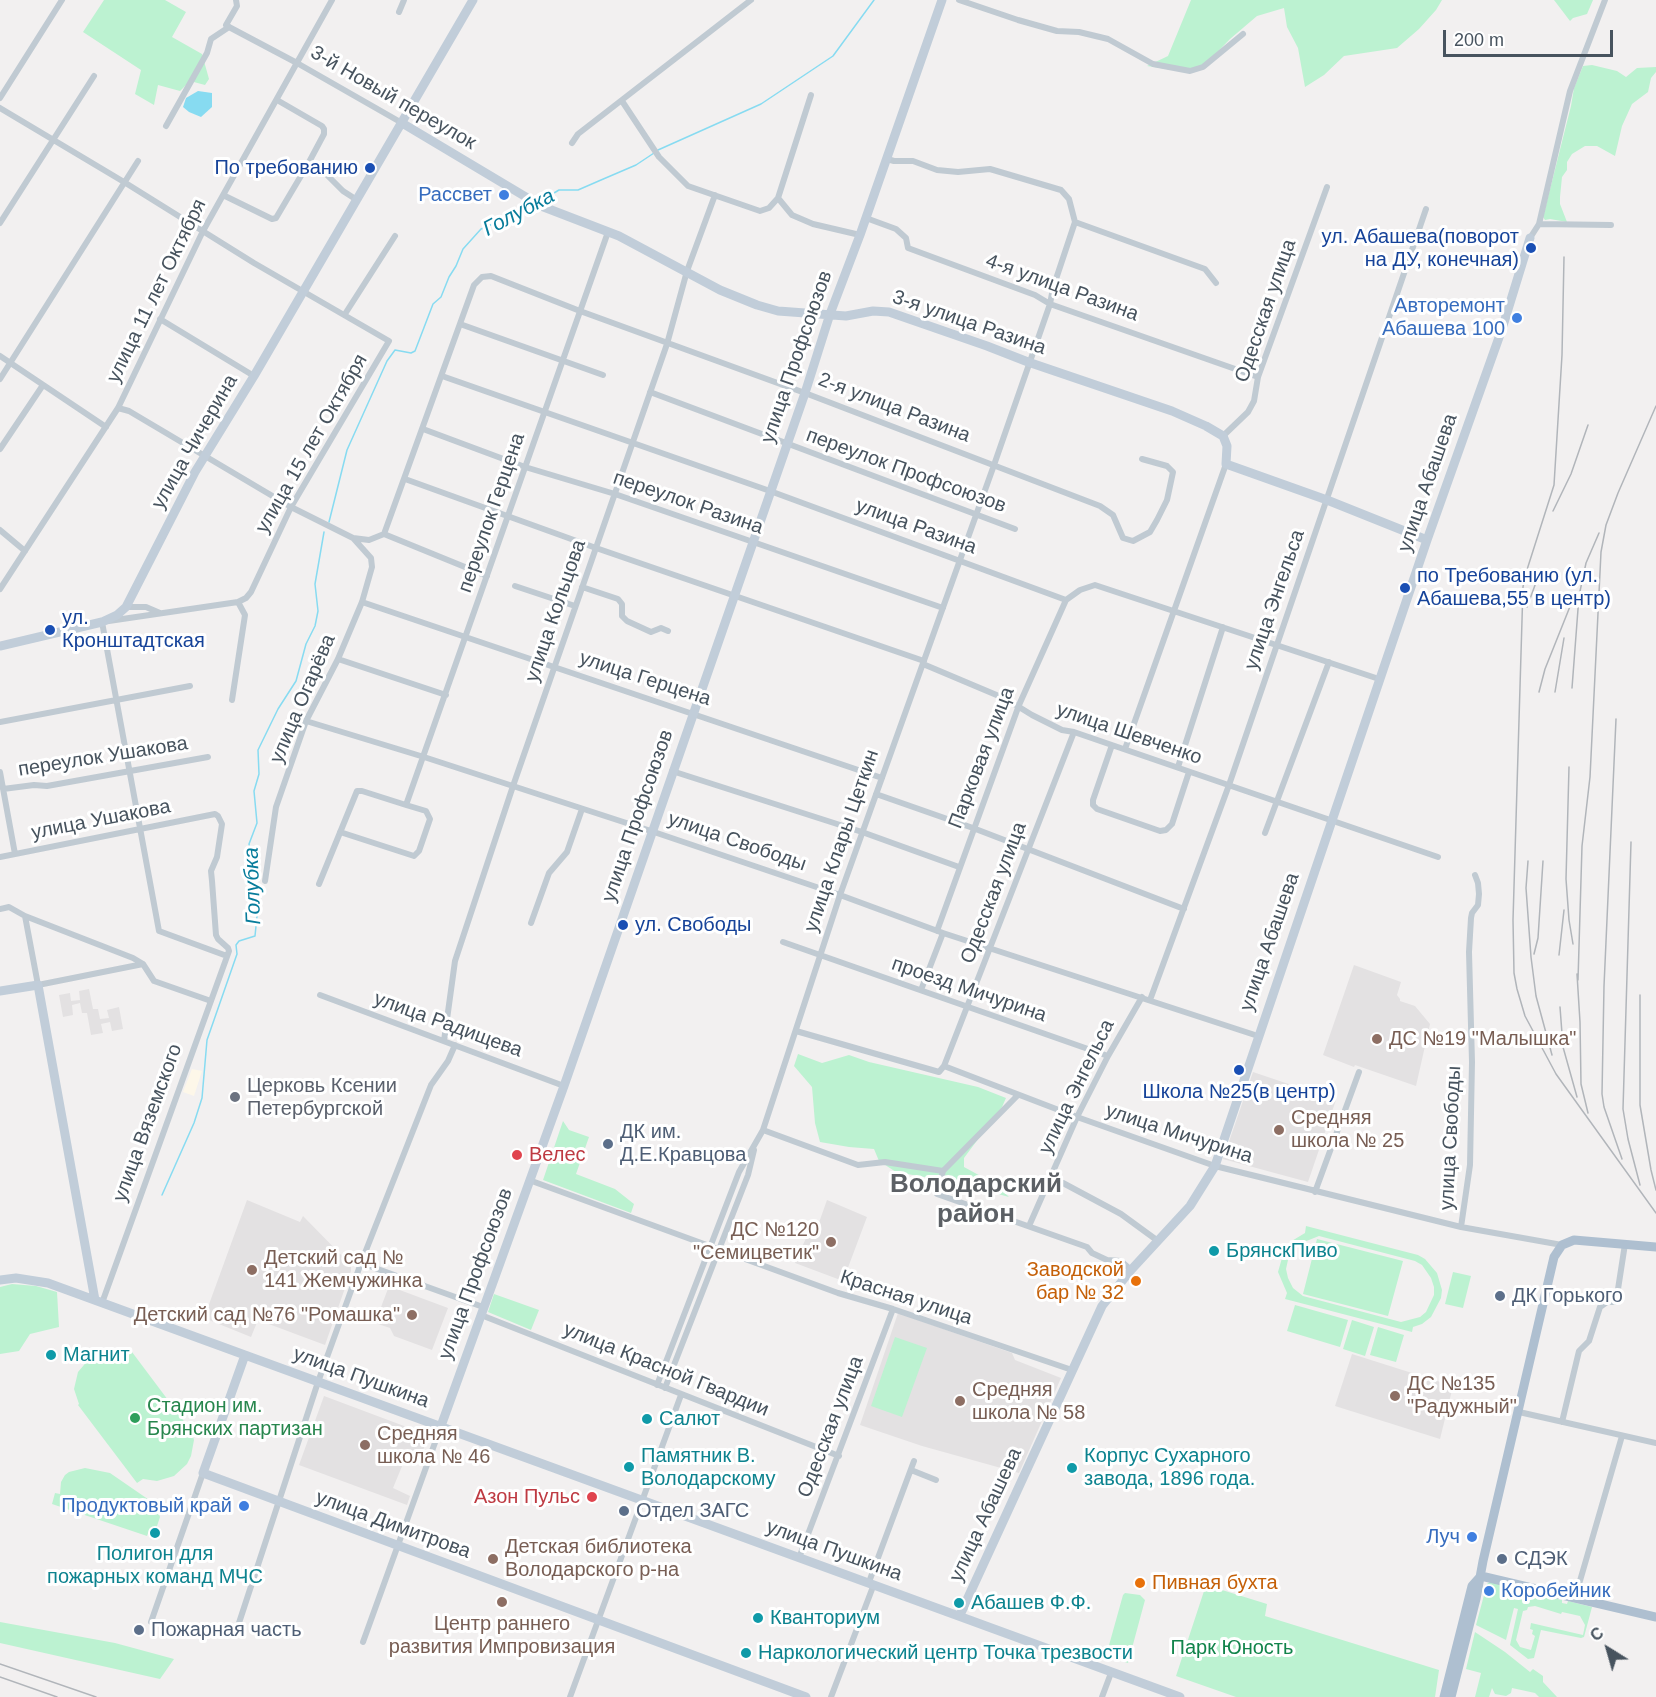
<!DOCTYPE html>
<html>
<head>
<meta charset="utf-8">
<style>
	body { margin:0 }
	#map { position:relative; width:1656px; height:1697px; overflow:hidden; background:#f2f0f0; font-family:Arial,sans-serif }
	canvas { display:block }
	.north { position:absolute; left:1578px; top:1619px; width:60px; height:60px; -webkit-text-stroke:4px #fff; paint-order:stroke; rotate:323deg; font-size:16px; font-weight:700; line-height:24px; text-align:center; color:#47535e }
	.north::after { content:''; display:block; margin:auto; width:21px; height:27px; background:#47535e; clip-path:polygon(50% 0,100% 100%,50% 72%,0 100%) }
	.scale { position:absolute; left:1443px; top:30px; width:170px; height:27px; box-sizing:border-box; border:3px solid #47535e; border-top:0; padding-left:8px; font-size:18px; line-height:21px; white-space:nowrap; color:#47535e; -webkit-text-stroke:4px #fff; paint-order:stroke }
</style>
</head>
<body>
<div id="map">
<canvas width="1656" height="1697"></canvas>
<div class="north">С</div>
<div class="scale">200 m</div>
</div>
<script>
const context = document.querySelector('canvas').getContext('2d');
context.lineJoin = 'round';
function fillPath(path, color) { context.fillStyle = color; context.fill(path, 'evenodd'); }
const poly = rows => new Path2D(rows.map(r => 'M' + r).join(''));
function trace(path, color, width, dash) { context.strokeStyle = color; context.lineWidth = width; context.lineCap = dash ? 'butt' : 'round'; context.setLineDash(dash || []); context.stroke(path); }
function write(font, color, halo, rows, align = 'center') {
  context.font = font + ' Arial,sans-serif'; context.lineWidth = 6; context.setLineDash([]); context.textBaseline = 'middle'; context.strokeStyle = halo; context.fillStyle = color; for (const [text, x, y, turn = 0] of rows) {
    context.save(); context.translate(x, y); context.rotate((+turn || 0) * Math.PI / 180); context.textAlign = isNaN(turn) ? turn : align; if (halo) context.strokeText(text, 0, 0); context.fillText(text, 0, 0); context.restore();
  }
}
const commercial = poly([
	[192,1069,202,1071,194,1096,183,1092]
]);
const education = poly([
	[1354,965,1401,982,1397,995,1400,999,1400,1001,1415,1006,1430,1024,1416,1086,1355,1065,1354,1067,1323,1055],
	[89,989,93,1009,98,1009,100,1019,109,1018,107,1010,119,1007,123,1029,112,1031,110,1022,101,1024,103,1033,91,1035,87,1013,82,1013,80,1003,72,1005,73,1015,63,1017,59,995,70,993,71,1001,80,1000,79,991],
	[1253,1072,1336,1100,1308,1182,1223,1159],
	[247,1200,300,1222,303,1216,351,1265,351,1271,325,1345,258,1320,251,1337,204,1318],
	[827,1200,867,1217,843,1281,795,1263,810,1229,816,1231],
	[389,1286,448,1308,432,1350,394,1336,390,1328,375,1323],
	[898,1313,1012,1353,1015,1360,1061,1378,1019,1473,922,1446,860,1425],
	[1352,1354,1453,1386,1440,1439,1335,1406],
	[324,1396,428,1435,419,1463,405,1459,393,1488,410,1496,407,1505,299,1465]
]);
const green = poly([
	[104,0,165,0,186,12,172,37,202,54,209,79,205,85,190,81,180,91,158,85,154,105,135,94,141,70,83,32],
	[1191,0,1442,0,1436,10,1419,29,1397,48,1344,56,1324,75,1305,87,1298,48,1287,27,1284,8,1257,16,1230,39,1205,65,1180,71,1147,66,1168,56],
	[1554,0,1593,0,1587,14,1573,18,1570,21],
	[1592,65,1617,71,1626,77,1637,68,1656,67,1656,72,1651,78,1648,92,1632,104,1622,126,1615,156,1597,146,1585,146,1572,154,1567,162,1567,170,1562,177,1560,197,1560,204,1567,222,1550,219,1545,220,1543,217,1571,106,1574,88,1583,66],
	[798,1054,822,1063,849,1055,869,1062,978,1087,1006,1098,1002,1107,964,1158,964,1167,997,1185,1009,1197,958,1183,896,1172,879,1161,874,1149,849,1147,820,1142,815,1123,812,1087,794,1066],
	[563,1121,569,1130,589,1137,576,1174,615,1189,634,1204,631,1213,543,1180],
	[1306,1226,1418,1255,1425,1259,1437,1273,1442,1290,1441,1298,1431,1317,1422,1324,1413,1327,1412,1332,1285,1299,1287,1293,1278,1272,1284,1251,1290,1242,1305,1233],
	[1319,1236,1415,1261,1422,1265,1431,1278,1434,1287,1434,1295,1426,1312,1420,1317,1401,1322,1303,1296,1293,1288,1288,1278,1286,1269,1288,1260,1292,1251,1299,1244],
	[1317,1239,1403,1261,1388,1316,1303,1294],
	[1453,1272,1471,1276,1463,1308,1445,1304],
	[12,1284,36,1286,57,1292,59,1327,30,1334,19,1351,0,1354,0,1287],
	[494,1294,539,1310,531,1330,488,1312],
	[1295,1305,1348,1320,1340,1347,1287,1331],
	[1352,1320,1374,1327,1365,1356,1343,1349],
	[1378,1327,1404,1335,1396,1362,1370,1355],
	[895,1337,927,1348,902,1417,871,1406],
	[113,1349,132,1352,192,1432,194,1440,191,1456,187,1464,174,1476,157,1481,143,1479,137,1483,78,1405,79,1404,74,1389,78,1372,89,1359,97,1353],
	[85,1468,110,1473,155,1504,160,1517,156,1529,150,1528,147,1536,52,1504,55,1493,60,1494,61,1482,65,1475,69,1472],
	[1490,1582,1528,1591,1532,1595,1545,1598,1549,1597,1562,1600,1562,1603,1567,1604,1568,1601,1592,1607,1584,1637,1581,1638,1541,1630,1534,1658,1528,1659,1510,1645,1518,1609,1514,1608,1506,1640,1476,1625,1487,1584],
	[1535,1606,1561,1614,1562,1612,1580,1616,1585,1625,1583,1635,1531,1623,1530,1629,1533,1630,1532,1634,1535,1636,1531,1650,1520,1647,1516,1640,1523,1611,1527,1610,1528,1607],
	[1206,1585,1267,1604,1265,1616,1439,1670,1435,1697,1236,1697,1176,1676],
	[1125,1593,1140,1595,1145,1600,1128,1663,1106,1656,1123,1595],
	[0,1622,115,1643,174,1659,160,1679,0,1643],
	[1475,1632,1505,1652,1530,1672,1533,1669,1543,1676,1543,1682,1557,1697,1539,1697,1535,1693,1512,1688,1511,1693,1506,1696,1495,1694,1492,1688,1489,1697,1475,1697,1481,1673,1466,1669]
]);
const water = poly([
	[198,91,212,93,212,107,201,117,189,112,183,107,186,98]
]);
const stream = poly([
	[658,150,761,104,833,56,874,0],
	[539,202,559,190,578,190,601,180,636,165,654,153],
	[329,522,347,450,387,361,395,350,411,353,415,351,433,304,441,297,449,277,456,266,463,249,481,229,533,207],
	[162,1195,194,1123,202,1098,207,1040,237,954,236,945,239,941,255,936,257,916,254,894,255,870,249,844,257,823,254,791,259,774,258,750,278,709,296,681,306,644,315,626,318,611,315,584,324,532]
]);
const street = poly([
	[236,0,237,6,226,25,229,27,297,63,402,123],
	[959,0,1018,20,1057,31,1079,32,1108,39,1153,64,1190,71,1203,67,1243,34],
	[399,12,404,0],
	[0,98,62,0],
	[622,101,659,157,688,186,760,211,769,208,778,198,792,215,813,224,860,235],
	[0,108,124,182,254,263,389,341,291,507,251,592,246,598,238,602,102,622,159,931,227,956],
	[166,126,207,53,211,39,229,27],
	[572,143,578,134,751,0],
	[308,164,323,171,343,191,357,200],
	[223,195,272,219,276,218,308,164,324,134,324,129,322,126,277,100],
	[778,198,811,95],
	[866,218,896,229,906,238,908,248,1035,295,1050,304,1258,377],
	[1075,222,1205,269,1216,283],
	[0,223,94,76],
	[1539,224,1611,225],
	[1530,238,1539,224,1570,91,1605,0],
	[345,314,395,236],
	[160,319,254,376],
	[460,324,603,375],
	[0,356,106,427],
	[442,376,770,491,1066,600,1080,590,1095,585,1379,679],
	[0,379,138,161],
	[650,392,1015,529],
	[118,408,129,411,291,507,353,538,371,558,372,567,362,602,338,659,306,721,276,807,265,881],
	[423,429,525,467,615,494,943,608],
	[1223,436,1248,412,1254,401,1258,377,1327,187],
	[0,449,43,385],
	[405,479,596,548,924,661],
	[0,530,25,551],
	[384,534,487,576],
	[353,538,369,540,384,534,474,285,482,277,491,276,580,311,805,393,1100,506,1113,515,1123,538,1133,541,1150,532,1157,520,1167,500,1173,472,1167,466,1142,459],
	[515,586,575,606],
	[582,587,618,599,622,604,622,616,627,621,651,632,661,628,668,631],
	[0,589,118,408,203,231,332,0],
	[362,602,882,778],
	[126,607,146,607,160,613],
	[338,659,446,695],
	[923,664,1006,699,1032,715,1062,730,1074,732,1438,857],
	[232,700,245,615,238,602],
	[306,721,424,757,651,831,840,895,943,933,1258,1036],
	[0,722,190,686],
	[1112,745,1093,800,1093,805,1097,809,1160,831,1166,830,1172,824,1189,772],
	[1125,749,1226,464],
	[1178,767,1223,627],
	[672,771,862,832,959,867],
	[0,772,15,854],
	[3,789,34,785,47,786,208,757],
	[876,794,973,828,1184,909],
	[340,832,414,856,419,851,430,819,426,811,406,805],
	[1265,833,1329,662],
	[0,857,215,814,218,816,222,824,217,857,211,871,212,881,216,935,218,939,228,948,229,951,102,1303],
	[319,884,357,791,362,791,406,805,608,232],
	[0,909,9,907,25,916],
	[531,923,549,873,567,852,582,809],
	[937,931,1019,705,1066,600],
	[783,942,1108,1056],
	[143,964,133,958,25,916,38,985,143,964,154,981,211,1001],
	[921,990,943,933],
	[320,995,564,1086],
	[1150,1000,1229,785,1426,209],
	[796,1031,939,1072,944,1066,1074,732],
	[444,1041,455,961,513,786,667,344,687,271,715,195],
	[944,1066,1077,1117,1215,1166,1461,1227,1562,1245],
	[1018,1095,943,1171,937,1194,1087,1247,1092,1253,1107,1260,1121,1261,1131,1270],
	[763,1130,858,1165,885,1162,943,1171],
	[529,1180,838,1293,893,1309,1072,1370],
	[1051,1180,1063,1183,1121,1214,1158,1241],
	[1315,1192,1359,1072],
	[1029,1226,1077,1117,1108,1056,1142,997],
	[1461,1227,1470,1165,1472,1062,1469,952,1471,918,1472,913,1478,905,1479,894,1478,883,1475,875],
	[361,1263,483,1307],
	[481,1315,839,1456],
	[657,1385,739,1172,763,1130,840,895,994,465,1050,304,1053,288,1075,222,1069,199,1061,190,990,169,958,172,937,170,913,161,894,161,887,159],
	[665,1388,748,1175,754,1150],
	[1519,1412,1656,1443],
	[1562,1422,1579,1351,1589,1341,1600,1307,1607,1302,1616,1302,1625,1244],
	[911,1470,936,1480],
	[799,1558,893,1309],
	[869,1582,914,1461],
	[1575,1598,1622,1436],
	[151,1622,203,1473],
	[236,1632,318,1382,361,1263,431,1085,448,1061,455,1045],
	[363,1642,441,1426],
	[570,1697,681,1395],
	[831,1697,874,1584],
	[1102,1697,1111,1673]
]);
const secondary = poly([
	[402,123,541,206,619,236,720,290,757,305,778,311,846,316,873,311,889,312,987,346,1028,362,1172,411,1206,426,1223,436,1227,446,1226,464,1327,500,1427,540],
	[0,646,102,622,117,615,126,607,195,472,254,376,473,0],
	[0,991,38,985,95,1300],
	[0,1280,16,1278,48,1283,1180,1697],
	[245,1355,203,1473,806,1697],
	[441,1426,564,1086,805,393,830,314,860,235,942,0],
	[960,1615,1102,1306,1131,1270,1190,1206,1215,1166,1427,540,1502,329,1530,238]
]);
const primary = poly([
	[1481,1576,1656,1617],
	[1444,1697,1472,1586,1480,1577],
	[1451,1697,1476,1599,1483,1561,1554,1257,1562,1245,1574,1240,1656,1247]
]);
const rail = poly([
	[1564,257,1562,355,1554,485,1525,576,1523,587,1513,920,1514,973,1517,989,1525,1016,1556,1074,1656,1213],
	[1553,511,1571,474,1588,425],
	[1527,607,1538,577],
	[1572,688,1579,596,1586,563,1599,533],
	[1539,692,1545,669,1575,594],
	[1555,692,1564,638],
	[1616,719,1604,986,1602,1094,1604,1107,1622,1159],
	[1569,767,1566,879,1569,920,1573,944],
	[1631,842,1623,1109,1628,1139,1640,1185],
	[1528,861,1526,888,1531,957,1536,996,1552,1055],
	[1534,954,1538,938,1543,861],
	[1559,955,1564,910],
	[1577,974,1580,1022,1581,1084,1588,1113],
	[1578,980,1582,846,1590,777,1601,552,1606,525,1618,493,1656,406],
	[1640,995,1640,1105,1651,1170,1656,1190],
	[1560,1007,1563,1047,1577,1097],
	[0,1664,96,1697],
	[0,1677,57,1697]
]);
const markers = [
	[370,168,6,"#1a4fb4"],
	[504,195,6,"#3f7fe0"],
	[1531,248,6,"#1a4fb4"],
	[1517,318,6,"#3f7fe0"],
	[1405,588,6,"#1a4fb4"],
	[50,630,6,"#1a4fb4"],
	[623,925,6,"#1a4fb4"],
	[1377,1039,6,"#8d6e63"],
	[1239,1070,6,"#1a4fb4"],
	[235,1097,6,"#6b7280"],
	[1279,1130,6,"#8d6e63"],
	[608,1144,6,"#5c6f8a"],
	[517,1155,6,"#e0444e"],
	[831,1242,6,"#8d6e63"],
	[1214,1251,6,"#0f9aa8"],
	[252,1270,6,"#8d6e63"],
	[1136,1281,6,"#e8710a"],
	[1500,1296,6,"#5c6f8a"],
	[412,1315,6,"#8d6e63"],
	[51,1355,6,"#0f9aa8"],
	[1395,1396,6,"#8d6e63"],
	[960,1401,6,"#8d6e63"],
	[135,1418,6,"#2e9e5b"],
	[647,1419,6,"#0f9aa8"],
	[365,1445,6,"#8d6e63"],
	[629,1467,6,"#0f9aa8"],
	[1072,1468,6,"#0f9aa8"],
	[592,1497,6,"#e0444e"],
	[244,1506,6,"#3f7fe0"],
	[624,1511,6,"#5c6f8a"],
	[155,1533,6,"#0f9aa8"],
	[1472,1537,6,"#3f7fe0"],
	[493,1559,6,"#8d6e63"],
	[1502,1559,6,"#5c6f8a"],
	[1140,1583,6,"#e8710a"],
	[1489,1591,6,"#3f7fe0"],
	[502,1602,6,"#8d6e63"],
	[959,1603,6,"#0f9aa8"],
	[758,1618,6,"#0f9aa8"],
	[139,1630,6,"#5c6f8a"],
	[746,1653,6,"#0f9aa8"]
];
const streetNames = [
	["3-й Новый переулок",393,98,30],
	["4-я улица Разина",1062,288,20],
	["улица 11 лет Октября",157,291,-64],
	["Одесская улица",1266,311,-71],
	["3-я улица Разина",969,323,19],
	["улица Профсоюзов",797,357,-71],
	["2-я улица Разина",894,408,21],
	["улица Чичерина",195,442,-60],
	["улица 15 лет Октября",312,444,-60],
	["переулок Профсоюзов",906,471,20],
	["улица Абашева",1428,483,-71],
	["переулок Разина",688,503,19],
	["переулок Герцена",492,513,-71],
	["улица Разина",916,527,20],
	["улица Энгельса",1275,600,-71],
	["улица Кольцова",556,611,-71],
	["улица Герцена",645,679,18],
	["улица Огарёва",303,699,-67],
	["улица Шевченко",1129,734,19],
	["переулок Ушакова",103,757,-9],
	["Парковая улица",982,758,-69],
	["улица Профсоюзов",638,816,-71],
	["улица Ушакова",101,820,-11],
	["улица Клары Цеткин",842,841,-71],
	["улица Свободы",737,842,19],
	["Одесская улица",994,893,-69],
	["улица Абашева",1270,942,-71],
	["проезд Мичурина",969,990,19],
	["улица Радищева",448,1025,20],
	["улица Энгельса",1077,1087,-64],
	["улица Вяземского",148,1123,-70],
	["улица Мичурина",1179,1134,18],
	["улица Свободы",1451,1138,-87],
	["улица Профсоюзов",476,1274,-70],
	["Красная улица",906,1298,18],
	["улица Красной Гвардии",666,1370,22],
	["улица Пушкина",361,1378,20],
	["Одесская улица",831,1427,-69],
	["улица Абашева",986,1515,-65],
	["улица Димитрова",393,1525,20],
	["улица Пушкина",834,1551,20]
];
const transitNames = [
	["По требованию",358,168,"right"],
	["ул. Абашева(поворот",1519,237,"right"],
	["на ДУ, конечная)",1519,260,"right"],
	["по Требованию (ул.",1417,576],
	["Абашева,55 в центр)",1417,599],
	["ул.",62,618],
	["Кронштадтская",62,641],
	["ул. Свободы",635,925],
	["Школа №25(в центр)",1239,1092,"center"]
];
const shopNames = [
	["Рассвет",492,195],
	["Авторемонт",1505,306],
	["Абашева 100",1505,329],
	["Продуктовый край",232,1506],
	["Луч",1460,1537],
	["Коробейник",1501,1591,"left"]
];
const educationNames = [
	["ДС №19 \"Малышка\"",1389,1039],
	["Средняя",1291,1118],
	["школа № 25",1291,1141],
	["ДС №120",819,1230,"right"],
	["\"Семицветик\"",819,1253,"right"],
	["Детский сад №",264,1258],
	["141 Жемчужинка",264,1281],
	["Детский сад №76 \"Ромашка\"",400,1315,"right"],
	["ДС №135",1407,1384],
	["\"Радужный\"",1407,1407],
	["Средняя",972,1390],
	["школа № 58",972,1413],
	["Средняя",377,1434],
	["школа № 46",377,1457],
	["Детская библиотека",505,1547],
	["Володарского р-на",505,1570],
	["Центр раннего",502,1624,"center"],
	["развития Импровизация",502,1647,"center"]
];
const worshipNames = [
	["Церковь Ксении",247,1086],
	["Петербургской",247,1109]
];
const serviceNames = [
	["ДК им.",620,1132],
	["Д.Е.Кравцова",620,1155],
	["ДК Горького",1512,1296],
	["Отдел ЗАГС",636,1511],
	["СДЭК",1514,1559],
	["Пожарная часть",151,1630]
];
const healthNames = [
	["Велес",529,1155],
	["Азон Пульс",580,1497,"right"]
];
const cultureNames = [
	["БрянскПиво",1226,1251],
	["Магнит",63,1355],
	["Салют",659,1419],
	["Памятник В.",641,1456],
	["Володарскому",641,1479],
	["Корпус Сухарного",1084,1456],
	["завода, 1896 года.",1084,1479],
	["Полигон для",155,1554,"center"],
	["пожарных команд МЧС",155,1577,"center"],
	["Абашев Ф.Ф.",971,1603],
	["Кванториум",770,1618],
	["Наркологический центр Точка трезвости",758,1653]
];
const foodNames = [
	["Заводской",1124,1270],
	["бар № 32",1124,1293],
	["Пивная бухта",1152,1583,"left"]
];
const leisureNames = [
	["Стадион им.",147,1406],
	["Брянских партизан",147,1429]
];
const parkNames = [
	["Парк Юность",1232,1648]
];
const waterNames = [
	["Голубка",519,213,-28],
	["Голубка",253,886,-92]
];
const districtNames = [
	["Володарский",976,1185],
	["район",976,1215]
];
fillPath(commercial, '#fdf7e9');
fillPath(education, '#e3e1e2');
fillPath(green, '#bcf2d1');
fillPath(water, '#87dbf1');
trace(stream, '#87dbf1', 1.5);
trace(street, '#c0cad2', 6);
trace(secondary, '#c1cdd9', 9);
trace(primary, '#aebfd0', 9);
trace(rail, '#b1b5ba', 1.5);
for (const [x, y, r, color] of markers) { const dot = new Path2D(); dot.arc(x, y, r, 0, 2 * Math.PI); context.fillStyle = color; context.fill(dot); trace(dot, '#fff', 2); }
write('20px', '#47535e', '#fff', streetNames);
write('20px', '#164399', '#fff', transitNames, 'left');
write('20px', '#366cbe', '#fff', shopNames, 'right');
write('20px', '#785e54', '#fff', educationNames, 'left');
write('20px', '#5b616d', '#fff', worshipNames, 'left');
write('20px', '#4e5e75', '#fff', serviceNames, 'left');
write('20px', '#be3a42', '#fff', healthNames, 'left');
write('20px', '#0d838f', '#fff', cultureNames, 'left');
write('20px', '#c56008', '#fff', foodNames, 'right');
write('20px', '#27864d', '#fff', leisureNames, 'left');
write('20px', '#12844b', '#fff', parkNames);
write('italic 21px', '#077c9b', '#fff', waterNames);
write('bold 26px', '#5c6065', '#fff', districtNames);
</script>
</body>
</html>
